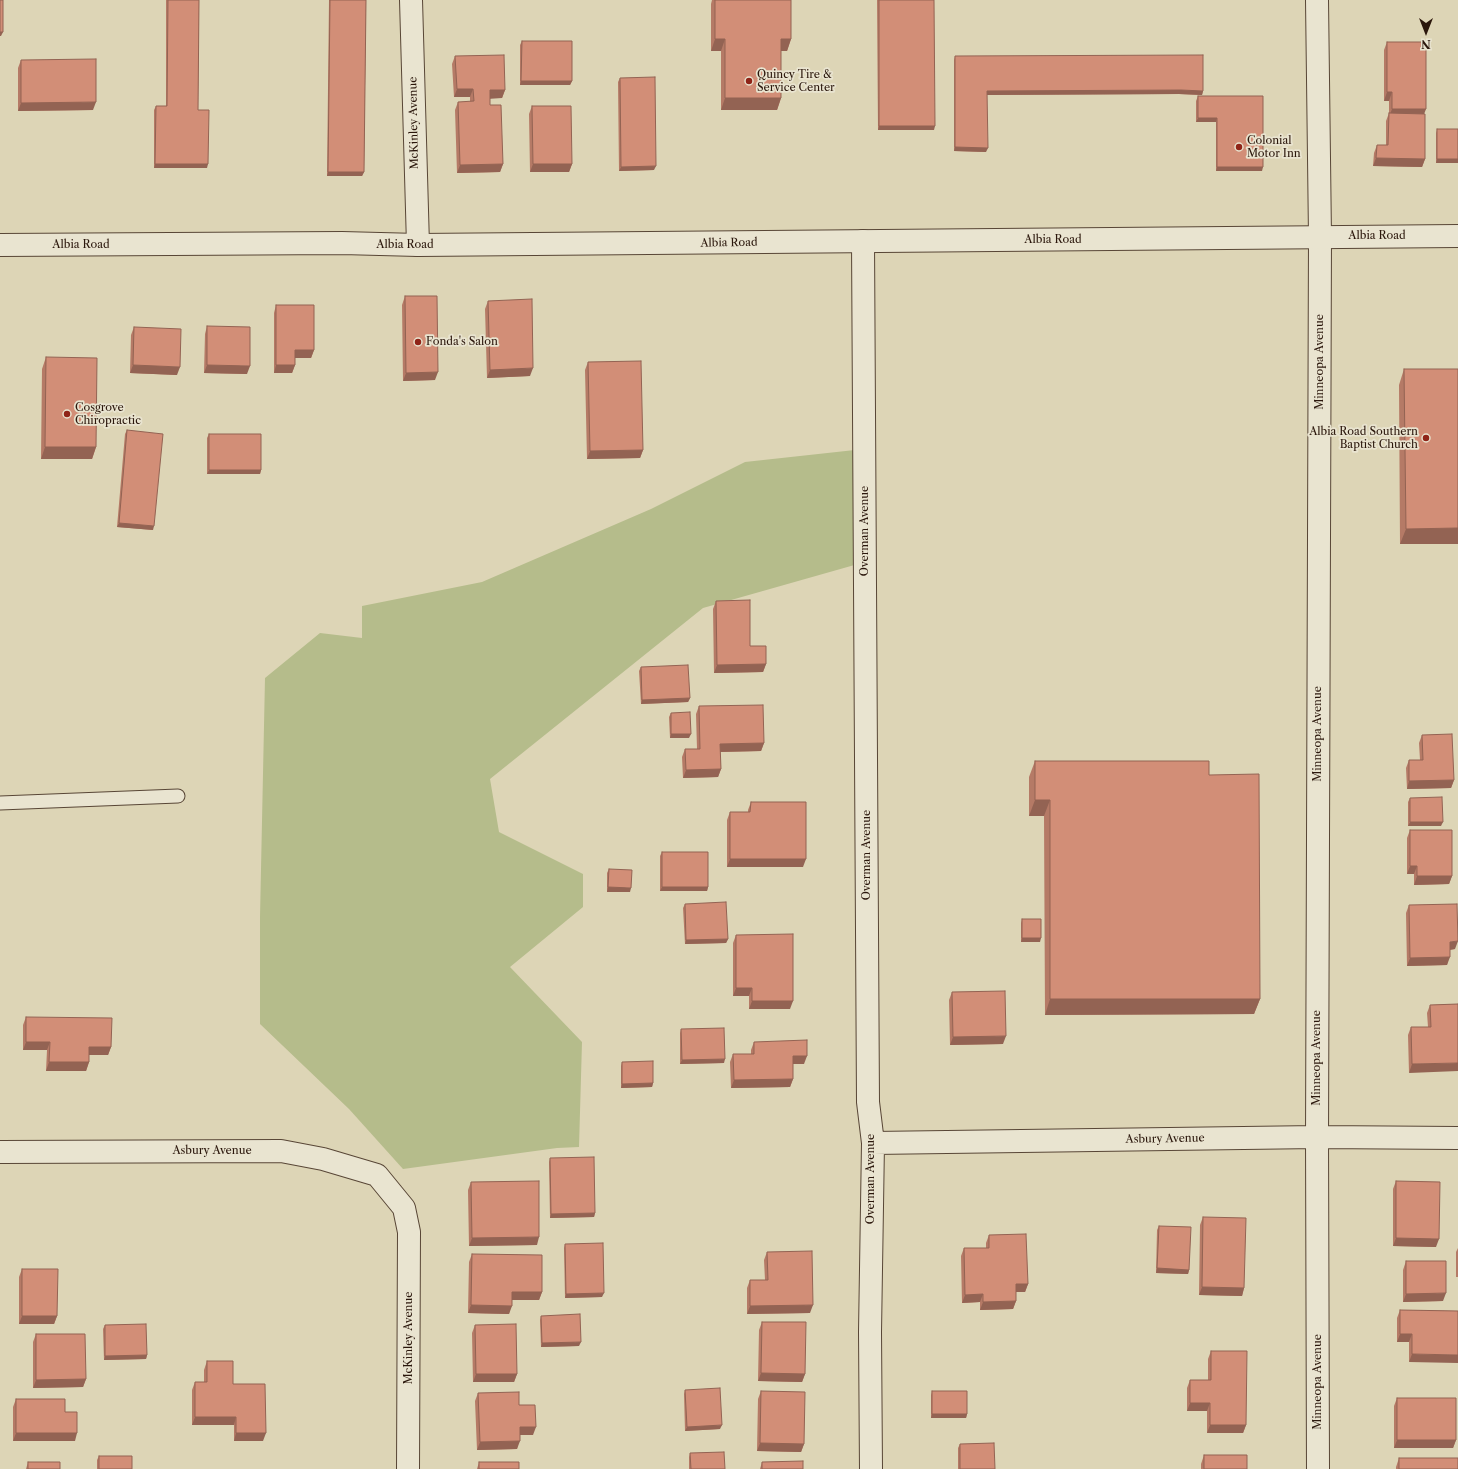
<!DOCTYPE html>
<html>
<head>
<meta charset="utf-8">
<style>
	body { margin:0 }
	#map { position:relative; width:1458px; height:1469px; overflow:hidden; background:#ddd5b6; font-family:"Libre Caslon Text",serif }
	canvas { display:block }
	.north { position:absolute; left:1406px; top:12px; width:40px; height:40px; -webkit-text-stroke:3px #e9e4d0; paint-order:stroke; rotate:180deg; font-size:11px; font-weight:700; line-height:16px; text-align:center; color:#2b170c }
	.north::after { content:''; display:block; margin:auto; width:14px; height:18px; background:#2b170c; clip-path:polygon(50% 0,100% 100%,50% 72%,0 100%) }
</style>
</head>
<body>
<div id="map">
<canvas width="1458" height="1469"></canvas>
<div class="north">N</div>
</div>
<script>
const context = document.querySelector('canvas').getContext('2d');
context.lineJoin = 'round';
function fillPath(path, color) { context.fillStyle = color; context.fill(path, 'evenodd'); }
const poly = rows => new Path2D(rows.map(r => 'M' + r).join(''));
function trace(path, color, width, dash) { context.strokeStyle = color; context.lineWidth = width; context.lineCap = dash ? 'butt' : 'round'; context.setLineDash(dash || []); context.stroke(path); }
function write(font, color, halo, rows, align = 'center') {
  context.font = font + ' "Libre Caslon Text",serif'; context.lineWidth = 3.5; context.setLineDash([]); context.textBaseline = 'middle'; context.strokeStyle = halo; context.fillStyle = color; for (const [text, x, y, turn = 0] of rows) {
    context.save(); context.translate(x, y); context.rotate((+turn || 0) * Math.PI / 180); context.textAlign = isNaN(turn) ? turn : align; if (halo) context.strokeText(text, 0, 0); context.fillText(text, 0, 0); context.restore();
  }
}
const green = poly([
	[864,449,865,562,703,608,490,779,499,832,583,874,583,907,510,967,582,1042,579,1147,557,1148,403,1169,349,1109,260,1024,260,917,265,678,320,633,362,638,362,606,482,582,651,509,745,462]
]);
const service = poly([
	[0,803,178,796]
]);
const minor = poly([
	[411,0,418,245],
	[1317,0,1320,237,1317,1137,1318,1469],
	[863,241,868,1102,873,1143,870,1332,871,1469],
	[873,1143,1317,1137,1458,1138],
	[0,1152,281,1151,323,1159,377,1175,404,1208,409,1232,408,1469]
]);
const tertiary = poly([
	[0,245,342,243,418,245,1458,236]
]);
const wall = poly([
	[166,0,199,0,198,110,207,168,154,168,154,110,156,106,166,106],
	[329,0,366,0,364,172,362,176,327,176],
	[710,0,791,0,791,39,787,51,781,51,781,98,777,110,721,110,721,51,711,51,711,4,712,0],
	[877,0,934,0,934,130,878,130],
	[522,41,572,81,570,85,520,85,520,45],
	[1387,42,1424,114,1425,159,1422,167,1373,166,1374,153,1377,145,1386,145,1386,121,1389,113,1389,101,1384,101,1384,50],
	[455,56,505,90,502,98,490,98,490,105,503,164,500,172,457,173,455,110,458,102,470,102,470,97,454,97,452,64],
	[955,56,1203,91,1202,95,1179,94,987,95,986,152,954,151,954,60],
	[21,60,93,110,18,111,18,68],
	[620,78,654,170,619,171,618,82],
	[1198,96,1262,171,1216,171,1216,122,1196,122,1196,101],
	[532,106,572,164,569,172,530,172,529,114],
	[1437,129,1458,163,1436,163,1436,133],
	[405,296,435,380,403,381,402,305],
	[488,301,530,376,487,378,485,309],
	[276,305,314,350,311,358,295,358,295,365,292,373,274,373,274,313],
	[207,326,247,374,204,373,205,334],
	[134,327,177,375,130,373,131,335],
	[46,357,96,447,92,459,41,459,42,369],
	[588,362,643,450,640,458,587,459,585,370],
	[1404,369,1458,369,1458,544,1400,544,1399,385],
	[127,430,153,530,117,527,125,434],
	[209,434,261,470,260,474,207,474,207,438],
	[716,601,750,646,766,664,763,672,714,673,713,609],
	[641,667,690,698,688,702,641,704,639,671],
	[699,706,764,743,761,751,720,752,721,769,718,777,683,778,682,757,685,749,697,749,696,714],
	[671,713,689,738,670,738,669,717],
	[1422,735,1454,780,1451,788,1407,789,1406,768,1409,760,1420,760,1419,743],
	[1035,761,1260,999,1254,1014,1045,1015,1044,816,1029,816,1029,777],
	[1410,798,1441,826,1408,826,1408,802],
	[751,802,803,867,727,867,727,820,730,812,748,812,748,810],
	[1410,830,1452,876,1449,884,1414,885,1414,874,1407,874,1407,838],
	[662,852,708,887,707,891,660,891,660,856],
	[609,869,630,892,607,892,607,873],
	[685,904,728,939,726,943,685,944,683,908],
	[1409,905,1455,949,1450,950,1447,965,1407,966,1406,913],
	[1022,919,1040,942,1021,942,1021,923],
	[736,935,790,1009,749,1009,749,996,733,996,733,943],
	[952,992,1003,1044,950,1045,949,1000],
	[1458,1004,1409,1073,1408,1035,1411,1027,1428,1027,1427,1013,1430,1005],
	[26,1017,111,1047,108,1055,89,1055,89,1062,86,1071,46,1071,47,1050,23,1050,23,1025],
	[681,1029,724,1063,680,1064,680,1033],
	[754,1042,804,1064,793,1064,793,1079,790,1087,731,1088,730,1062,733,1054,751,1054,751,1050],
	[622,1062,653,1083,652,1087,621,1088,621,1066],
	[550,1158,595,1213,594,1217,550,1218,549,1162],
	[1396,1181,1436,1247,1393,1246,1393,1189],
	[471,1182,537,1245,469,1246,468,1190],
	[1203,1217,1244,1288,1242,1296,1199,1295,1200,1225],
	[1159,1226,1189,1270,1188,1274,1156,1273,1157,1230],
	[989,1235,1028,1284,1025,1292,1016,1292,1016,1301,1013,1309,980,1310,980,1302,962,1303,961,1256,964,1248,986,1248,986,1243],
	[565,1244,602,1297,565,1298,564,1248],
	[1458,1248,1458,1277,1456,1277,1456,1252],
	[767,1252,810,1313,747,1314,747,1288,750,1280,765,1280,764,1260],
	[472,1254,542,1292,539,1300,512,1300,509,1314,468,1313,469,1262],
	[1406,1261,1443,1301,1403,1302,1403,1270],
	[22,1269,57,1316,54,1324,19,1324,19,1277],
	[1400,1310,1458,1311,1409,1362,1409,1342,1397,1342,1397,1318],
	[541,1316,579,1346,541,1347,540,1320],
	[762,1322,805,1374,802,1382,758,1381,759,1330],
	[105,1325,147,1355,146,1359,104,1360,103,1329],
	[475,1325,517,1374,514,1382,473,1382,472,1333],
	[36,1334,86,1379,83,1387,33,1388,33,1342],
	[1211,1351,1246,1425,1243,1433,1207,1433,1207,1411,1187,1411,1187,1388,1190,1380,1208,1380,1208,1359],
	[207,1361,233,1384,263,1441,234,1441,234,1425,192,1425,192,1390,195,1382,204,1382,204,1370],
	[685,1390,720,1429,685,1431,684,1394],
	[761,1391,804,1444,801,1452,757,1451,758,1399],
	[932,1391,967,1414,966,1418,931,1418,931,1395],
	[478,1393,519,1405,533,1435,520,1435,517,1449,477,1450,475,1401],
	[1397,1398,1456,1440,1453,1448,1394,1448,1394,1406],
	[16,1399,65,1412,75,1441,13,1441,13,1407],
	[960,1444,995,1469,958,1469,958,1448],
	[690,1453,725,1469,689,1469,689,1457],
	[1204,1455,1247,1469,1201,1469,1201,1464],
	[99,1456,132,1469,97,1469,97,1460],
	[1399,1458,1458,1469,1396,1469,1396,1467],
	[28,1462,60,1469,26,1469],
	[479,1462,519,1469,477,1469],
	[762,1462,803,1469,760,1469]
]);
const shadedWall = poly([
	[0,32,3,32,1,36,0,36],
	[715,39,725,39,721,51,711,51],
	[781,39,791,39,787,51,777,51],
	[521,81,572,81,570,85,520,85],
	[457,89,473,89,470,97,454,97],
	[490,90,505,90,502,98,487,99],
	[1181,90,1203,91,1202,95,1179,94,986,95,987,91],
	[1387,92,1392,92,1389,101,1384,101],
	[725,98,781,98,777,110,721,110],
	[96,102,93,110,18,111,21,103],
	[1392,109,1426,109,1423,117,1389,117],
	[1198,118,1217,118,1216,122,1196,122],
	[879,126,935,126,934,130,878,130],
	[955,147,988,148,986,152,954,151],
	[1376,158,1425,159,1422,167,1373,166],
	[1437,159,1458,159,1458,163,1436,163],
	[155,164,208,164,207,168,154,168],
	[503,164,500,172,457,173,460,165],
	[533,164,572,164,569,172,530,172],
	[656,166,654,170,619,171,621,167],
	[1217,167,1263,167,1262,171,1216,171],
	[328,172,364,172,362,176,327,176],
	[295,350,314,350,311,358,292,358],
	[133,365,180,367,177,375,130,373],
	[207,365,250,366,247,374,204,373],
	[276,365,295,365,292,373,274,373],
	[533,368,530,376,487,378,490,370],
	[438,372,435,380,403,381,406,373],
	[45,447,96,447,92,459,41,459],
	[643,450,640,458,587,459,590,451],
	[209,470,261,470,260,474,207,474],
	[119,523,154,526,153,530,117,527],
	[1458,528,1458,544,1400,544,1406,529],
	[766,664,763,672,714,673,717,665],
	[690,698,688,702,641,704,642,700],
	[671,734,691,734,689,738,670,738],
	[764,743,761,751,717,752,720,744],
	[721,769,718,777,683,778,686,770],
	[1454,780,1451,788,1407,789,1409,781],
	[1035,800,1050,800,1044,816,1029,816],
	[1410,822,1443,822,1441,826,1408,826],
	[730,859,806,859,803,867,727,867],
	[1410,866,1417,866,1414,874,1407,874],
	[1417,876,1452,876,1449,884,1414,885],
	[608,887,631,888,630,892,607,892],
	[662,887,708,887,707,891,660,891],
	[1022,938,1041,938,1040,942,1021,942],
	[728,939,726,943,685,944,686,940],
	[1458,941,1455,949,1447,950,1450,942],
	[1450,957,1447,965,1407,966,1410,958],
	[736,988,752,988,749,996,733,996],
	[1050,999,1260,999,1254,1014,1045,1015],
	[752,1001,793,1001,790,1009,749,1009],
	[1006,1036,1003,1044,950,1045,953,1037],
	[26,1042,50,1042,47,1050,23,1050],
	[89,1047,111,1047,108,1055,86,1055],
	[793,1056,807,1056,804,1064,790,1064],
	[725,1059,724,1063,680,1064,682,1060],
	[49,1062,89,1062,86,1071,46,1071],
	[1458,1063,1458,1071,1409,1073,1412,1064],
	[793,1079,790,1087,731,1088,734,1080],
	[653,1083,652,1087,621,1088,622,1084],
	[595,1213,594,1217,550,1218,551,1214],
	[539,1237,537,1245,469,1246,472,1238],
	[1396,1238,1439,1239,1436,1247,1393,1246],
	[1157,1268,1189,1270,1188,1274,1156,1273],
	[1016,1284,1028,1284,1025,1292,1013,1292],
	[1202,1287,1244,1288,1242,1296,1199,1295],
	[512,1292,542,1292,539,1300,509,1300],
	[604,1293,602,1297,565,1298,566,1294],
	[1446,1293,1443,1301,1403,1302,1406,1294],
	[983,1294,980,1302,962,1303,965,1295],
	[1016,1301,1013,1309,980,1310,983,1302],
	[471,1305,512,1306,509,1314,468,1313],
	[813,1305,810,1313,747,1314,750,1306],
	[22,1316,57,1316,54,1324,19,1324],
	[1400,1334,1412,1334,1409,1342,1397,1342],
	[581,1342,579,1346,541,1347,542,1343],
	[1412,1354,1458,1355,1458,1363,1409,1362],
	[147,1355,146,1359,104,1360,105,1356],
	[761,1373,805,1374,802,1382,758,1381],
	[476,1374,517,1374,514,1382,473,1382],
	[86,1379,83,1387,33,1388,36,1380],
	[1190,1403,1210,1403,1207,1411,1187,1411],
	[932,1414,967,1414,966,1418,931,1418],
	[195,1417,236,1417,234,1425,192,1425],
	[722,1425,720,1429,685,1431,687,1427],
	[1210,1425,1246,1425,1243,1433,1207,1433],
	[520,1427,536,1427,533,1435,517,1435],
	[16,1433,77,1433,75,1441,13,1441],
	[236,1433,266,1433,263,1441,234,1441],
	[1397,1440,1456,1440,1453,1448,1394,1448],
	[520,1441,517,1449,477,1450,480,1442],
	[760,1443,804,1444,801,1452,757,1451]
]);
const building = poly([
	[0,0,3,0,3,32,0,32,0,0],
	[168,0,199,0,198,110,209,110,208,164,155,164,156,106,167,106,168,0],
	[330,0,366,0,364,172,328,172,330,0],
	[715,0,791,0,791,39,781,39,781,98,725,98,725,39,715,39,715,0],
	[879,0,934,0,935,126,879,126,879,0],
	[522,41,572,41,572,81,521,81,522,41],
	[1387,42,1426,42,1426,109,1392,109,1392,92,1387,92,1387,42],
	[504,55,505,90,490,90,490,105,501,105,503,164,460,165,458,102,474,101,473,89,457,89,455,56,504,55],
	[1203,55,1203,91,1181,90,987,91,988,148,955,147,955,56,1203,55],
	[96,59,96,102,21,103,21,60,96,59],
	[655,77,656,166,621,167,620,78,655,77],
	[1198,96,1263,96,1263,167,1217,167,1217,118,1198,118,1198,96],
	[532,106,571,106,572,164,533,164,532,106],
	[1389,113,1425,114,1425,159,1376,158,1377,145,1388,145,1389,113],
	[1437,129,1458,129,1458,159,1437,159,1437,129],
	[405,296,437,296,438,372,406,373,405,296],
	[532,299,533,368,490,370,488,301,532,299],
	[276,305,314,305,314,350,295,350,295,365,276,365,276,305],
	[207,326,250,327,250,366,207,365,207,326],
	[134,327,181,329,180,367,133,365,134,327],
	[46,357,97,358,96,447,45,447,46,357],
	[641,361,643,450,590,451,588,362,641,361],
	[1404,369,1458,369,1458,528,1406,529,1404,369],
	[127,430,163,434,154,526,119,523,127,430],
	[209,434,261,434,261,470,209,470,209,434],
	[750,600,750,646,766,646,766,664,717,665,716,601,750,600],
	[688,665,690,698,642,700,641,667,688,665],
	[763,705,764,743,720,744,721,769,686,770,685,749,700,749,699,706,763,705],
	[690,712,691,734,671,734,671,713,690,712],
	[1452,734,1454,780,1409,781,1409,760,1423,760,1422,735,1452,734],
	[1035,761,1209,761,1209,775,1259,774,1260,999,1050,999,1050,800,1035,800,1035,761],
	[1442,797,1443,822,1410,822,1410,798,1442,797],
	[751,802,806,802,806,859,730,859,730,812,750,812,751,802],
	[1410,830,1452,830,1452,876,1417,876,1417,866,1410,866,1410,830],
	[662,852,708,852,708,887,662,887,662,852],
	[609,869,632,870,631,888,608,887,609,869],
	[726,902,728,939,686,940,685,904,726,902],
	[1457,904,1458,941,1450,942,1450,957,1410,958,1409,905,1457,904],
	[1022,919,1041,919,1041,938,1022,938,1022,919],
	[793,934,793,1001,752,1001,752,988,736,988,736,935,793,934],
	[1005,991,1006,1036,953,1037,952,992,1005,991],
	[1458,1004,1458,1063,1412,1064,1411,1027,1431,1027,1430,1005,1458,1004],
	[26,1017,112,1018,111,1047,89,1047,89,1062,49,1062,50,1042,26,1042,26,1017],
	[724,1028,725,1059,682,1060,681,1029,724,1028],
	[807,1040,807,1056,793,1056,793,1079,734,1080,733,1054,754,1054,754,1042,807,1040],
	[653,1061,653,1083,622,1084,622,1062,653,1061],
	[594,1157,595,1213,551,1214,550,1158,594,1157],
	[539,1181,539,1237,472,1238,471,1182,539,1181],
	[1396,1181,1440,1182,1439,1239,1396,1238,1396,1181],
	[1203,1217,1246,1218,1244,1288,1202,1287,1203,1217],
	[1159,1226,1191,1227,1189,1270,1157,1268,1159,1226],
	[1026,1234,1028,1284,1016,1284,1016,1301,983,1302,983,1294,965,1295,964,1248,989,1248,989,1235,1026,1234],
	[603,1243,604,1293,566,1294,565,1244,603,1243],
	[812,1251,813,1305,750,1306,750,1280,768,1280,767,1252,812,1251],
	[472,1254,542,1255,542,1292,512,1292,512,1306,471,1305,472,1254],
	[1406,1261,1446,1261,1446,1293,1406,1294,1406,1261],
	[22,1269,58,1269,57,1316,22,1316,22,1269],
	[1400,1310,1458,1311,1458,1355,1412,1354,1412,1334,1400,1334,1400,1310],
	[580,1314,581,1342,542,1343,541,1316,580,1314],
	[762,1322,806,1322,805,1374,761,1373,762,1322],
	[146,1324,147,1355,105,1356,105,1325,146,1324],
	[516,1324,517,1374,476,1374,475,1325,516,1324],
	[36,1334,85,1334,86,1379,36,1380,36,1334],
	[1211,1351,1247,1351,1246,1425,1210,1425,1210,1403,1190,1403,1190,1380,1211,1380,1211,1351],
	[207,1361,233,1361,233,1384,265,1384,266,1433,236,1433,236,1417,195,1417,195,1382,207,1382,207,1361],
	[720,1388,722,1425,687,1427,685,1390,720,1388],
	[761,1391,805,1392,804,1444,760,1443,761,1391],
	[932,1391,967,1391,967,1414,932,1414,932,1391],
	[519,1392,519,1405,535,1405,536,1427,520,1427,520,1441,480,1442,478,1393,519,1392],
	[1397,1398,1456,1398,1456,1440,1397,1440,1397,1398],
	[16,1399,65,1399,65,1412,77,1412,77,1433,16,1433,16,1399],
	[994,1443,995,1469,960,1469,960,1444,994,1443],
	[724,1452,725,1469,691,1469,690,1453,724,1452],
	[1204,1455,1247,1455,1247,1469,1204,1469,1204,1455],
	[99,1456,132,1456,132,1469,99,1469,99,1456],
	[1399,1458,1458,1458,1458,1469,1399,1469,1399,1458],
	[803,1461,803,1469,762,1469,762,1462,803,1461],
	[28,1462,60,1462,60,1469,28,1469,28,1462],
	[479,1462,519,1462,519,1469,479,1469,479,1462]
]);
const markers = [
	[749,81,4,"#8f2418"],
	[1239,147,4,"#8f2418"],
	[418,342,4,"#8f2418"],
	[67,414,4,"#8f2418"],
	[1426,438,4,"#8f2418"]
];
const poiNames = [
	["Quincy Tire &",757,75],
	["Service Center",757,88],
	["Colonial",1247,141],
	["Motor Inn",1247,154],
	["Fonda's Salon",426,342],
	["Cosgrove",75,408],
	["Chiropractic",75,421],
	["Albia Road Southern",1418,432,"right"],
	["Baptist Church",1418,445,"right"]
];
const streetNames = [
	["McKinley Avenue",414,123,-91],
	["Albia Road",1377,236],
	["Albia Road",1053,240],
	["Albia Road",729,243,-1],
	["Albia Road",81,245],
	["Albia Road",405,245],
	["Minneopa Avenue",1320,362,-90],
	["Overman Avenue",865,531,-90],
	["Minneopa Avenue",1318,734,-90],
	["Overman Avenue",867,855,-90],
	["Minneopa Avenue",1317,1058,-90],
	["Asbury Avenue",1165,1139,-1],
	["Asbury Avenue",212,1151],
	["Overman Avenue",871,1179,-90],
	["McKinley Avenue",409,1338,-90],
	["Minneopa Avenue",1318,1382,-90]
];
fillPath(green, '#b5bc8b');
trace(service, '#584636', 15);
trace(minor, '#584636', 24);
trace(tertiary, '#584636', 24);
trace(service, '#e9e4d0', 13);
trace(minor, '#e9e4d0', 22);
trace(tertiary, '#e9e4d0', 22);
fillPath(wall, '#b57a66');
fillPath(shadedWall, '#936353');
fillPath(building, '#d28e77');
trace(building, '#936353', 1);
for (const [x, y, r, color] of markers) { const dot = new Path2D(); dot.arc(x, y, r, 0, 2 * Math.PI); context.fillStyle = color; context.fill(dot); trace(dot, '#e9e4d0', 1.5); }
write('11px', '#2b170c', '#e9e4d0', poiNames, 'left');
write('11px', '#2b170c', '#e9e4d0', streetNames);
</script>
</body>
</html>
